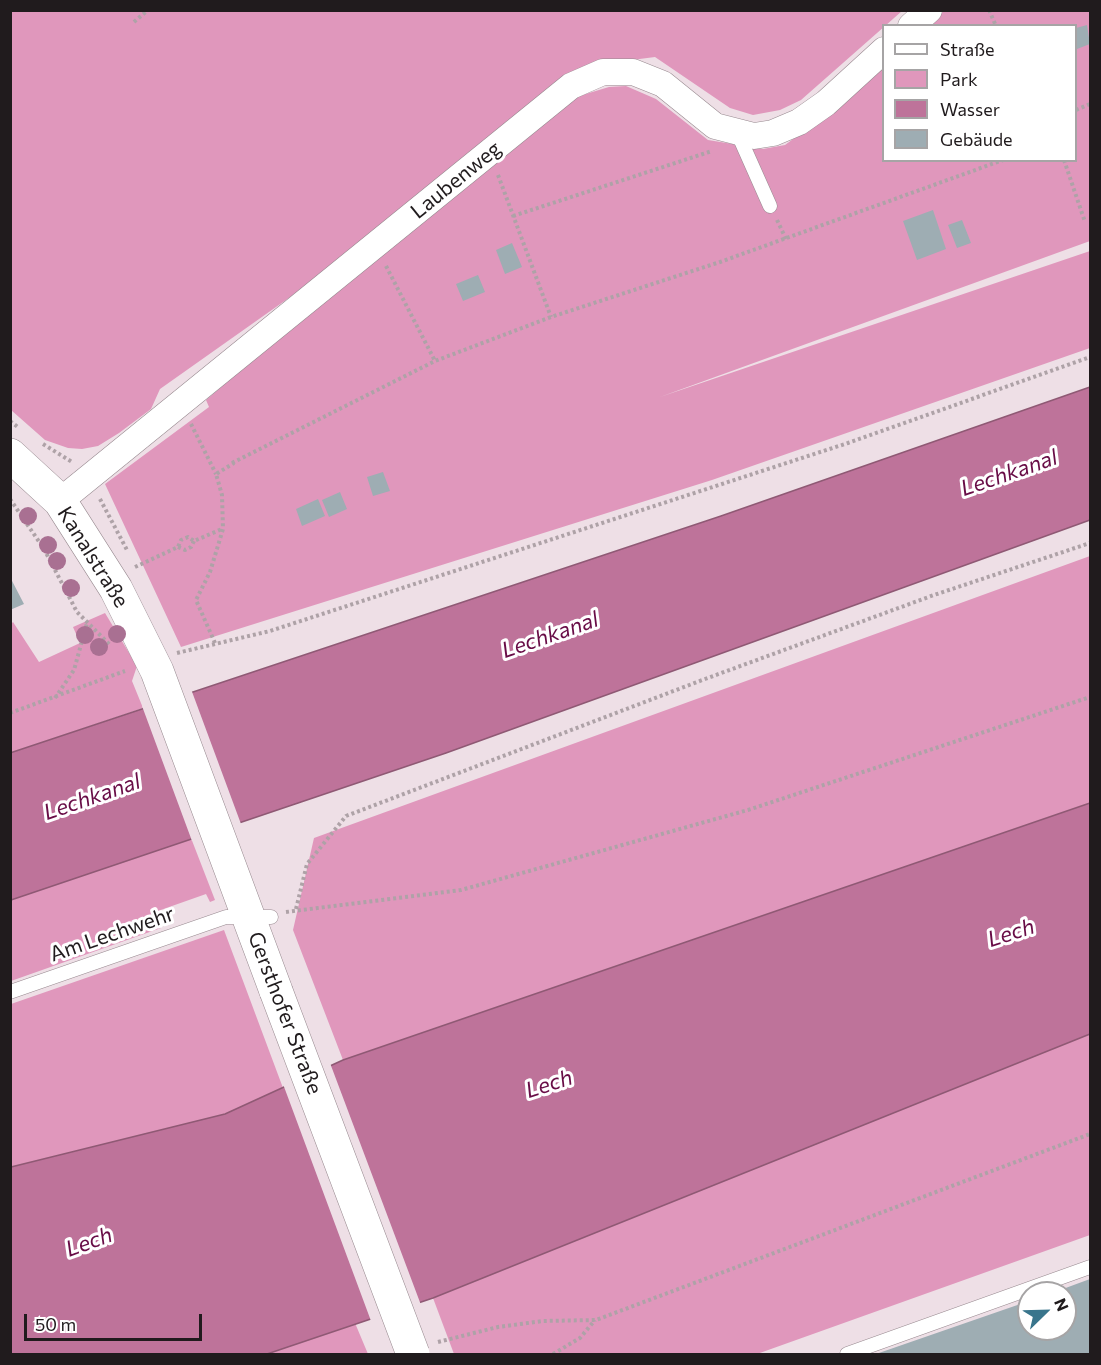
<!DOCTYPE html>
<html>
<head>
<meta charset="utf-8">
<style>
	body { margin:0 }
	#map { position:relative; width:1101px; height:1365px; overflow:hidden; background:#eedfe6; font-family:Commissioner,sans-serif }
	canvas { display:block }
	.frame { position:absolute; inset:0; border:12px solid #201b1d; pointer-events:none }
	.legend { position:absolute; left:882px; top:24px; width:195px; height:138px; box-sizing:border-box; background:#fff; border:2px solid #a6a4a5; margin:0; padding:8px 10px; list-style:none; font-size:18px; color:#201b1d }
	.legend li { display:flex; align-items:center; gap:12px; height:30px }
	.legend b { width:30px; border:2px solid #a6a4a5 }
	.north { position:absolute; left:1017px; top:1281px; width:60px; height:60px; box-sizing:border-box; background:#fff; border:2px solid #a6a4a5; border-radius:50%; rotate:67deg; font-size:16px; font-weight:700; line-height:24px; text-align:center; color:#201b1d }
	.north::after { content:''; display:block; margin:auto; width:21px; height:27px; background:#39758c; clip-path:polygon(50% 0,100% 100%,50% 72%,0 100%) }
	.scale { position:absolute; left:24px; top:1314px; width:178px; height:27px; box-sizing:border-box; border:3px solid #201b1d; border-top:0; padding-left:8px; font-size:18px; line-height:21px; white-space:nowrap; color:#201b1d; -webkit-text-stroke:4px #fff; paint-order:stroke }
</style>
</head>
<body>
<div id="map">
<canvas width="1101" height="1365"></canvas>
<div class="frame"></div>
<ul class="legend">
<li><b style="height:8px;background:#fff"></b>Straße</li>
<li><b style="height:16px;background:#e097bc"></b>Park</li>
<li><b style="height:16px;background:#be739a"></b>Wasser</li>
<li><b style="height:16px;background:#9eadb3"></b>Gebäude</li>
</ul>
<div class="north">N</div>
<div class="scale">50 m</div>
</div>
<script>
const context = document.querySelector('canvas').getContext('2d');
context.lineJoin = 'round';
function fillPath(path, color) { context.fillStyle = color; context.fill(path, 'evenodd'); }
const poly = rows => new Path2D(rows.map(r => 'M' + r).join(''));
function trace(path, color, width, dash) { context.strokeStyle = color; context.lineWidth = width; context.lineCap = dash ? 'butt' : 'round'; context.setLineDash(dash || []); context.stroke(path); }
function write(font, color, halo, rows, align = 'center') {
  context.font = font + ' Commissioner,sans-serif'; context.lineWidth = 6; context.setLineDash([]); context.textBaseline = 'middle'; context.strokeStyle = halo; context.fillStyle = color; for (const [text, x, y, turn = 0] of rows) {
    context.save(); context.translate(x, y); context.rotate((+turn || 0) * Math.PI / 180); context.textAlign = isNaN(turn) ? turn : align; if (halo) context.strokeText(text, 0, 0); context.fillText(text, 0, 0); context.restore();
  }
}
const green = poly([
	[10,11,902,11,801,100,780,110,753,115,730,108,655,57,624,61,160,389,151,409,119,433,98,446,82,449,68,448,45,440,11,410],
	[944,11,1090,11,1090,241,660,397,1090,251,1090,348,712,480,181,647,105,484,209,407,206,400,370,259,579,96,609,87,626,86,656,99,708,140,763,149,785,145,827,114,883,64,884,160,1076,160,1076,26,927,25],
	[1090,556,1090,803,343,1060,293,930,314,838],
	[105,613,137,666,132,681,143,708,11,753,11,624,13,622,39,662,80,643,73,627],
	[191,838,215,900,210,902,206,894,155,912,161,928,11,981,10,900],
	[224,930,283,1088,225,1114,11,1167,11,1004],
	[1090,1034,1090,1235,757,1354,454,1354,433,1298],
	[355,1323,368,1354,267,1354]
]);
const water = poly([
	[1090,387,1090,520,446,753,11,900,10,753,721,516,1090,387],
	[1090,803,1090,1034,433,1298,267,1354,11,1354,11,1167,225,1114,343,1060,1090,803]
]);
const pier = poly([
	[191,689,241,824,192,841,142,706],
	[330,1063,421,1305,371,1321,283,1084]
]);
const building = poly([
	[1087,25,1090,44,1077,49,1076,28],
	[933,210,946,249,917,260,903,221],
	[962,220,971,243,957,248,948,225],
	[512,243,522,267,505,274,496,250],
	[478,275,485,292,463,301,456,284],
	[383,472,390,491,373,496,367,477],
	[340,492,347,509,329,517,322,500],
	[318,499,325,516,302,526,296,509],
	[10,577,24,604,10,610],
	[1090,1279,1090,1354,876,1354,1029,1301,1029,1329,1065,1329,1065,1293,1052,1293]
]);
const path = poly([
	[989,10,996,26],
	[134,22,148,10],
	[1076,110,1090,104],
	[1064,160,1085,222],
	[498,175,551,317],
	[513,216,712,151],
	[777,220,786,239],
	[386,266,435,361],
	[10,421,19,428],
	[191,424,216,474],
	[43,444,72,462],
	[232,463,435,361,551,317,720,262,1003,160],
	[10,499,44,549,77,612,111,646],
	[100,499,127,550],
	[178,547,185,550,191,547,194,541],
	[135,567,178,547,181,540,188,537,194,541,222,529],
	[215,643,196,600,210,572,223,529,222,495,216,474,234,463],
	[177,653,270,631,848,443,1090,357],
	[55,698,74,670,87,623],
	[10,713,125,671],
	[296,909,307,864,346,816,705,679,934,595,1090,543],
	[286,912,461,890,748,810,1090,697],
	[438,1342,498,1327,543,1321,596,1320,1090,1134],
	[553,1354,580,1338,595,1320]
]);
const service = poly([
	[738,134,770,206],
	[10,992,226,917,271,917],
	[847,1354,1090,1267]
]);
const minor = poly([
	[911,26,929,10],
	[60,501,571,86,603,72,633,72,663,84,715,126,754,136,773,133,799,122,826,103,884,50]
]);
const secondary = poly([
	[10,455,60,501,116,589,157,671,276,991]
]);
const secondaryBridge = poly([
	[276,991,413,1354]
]);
const trees = [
	[28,516],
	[48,545],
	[57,561],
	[71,588],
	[117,634],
	[85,635],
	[99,647]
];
const streetNames = [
	["Laubenweg",456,180,-39],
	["Kanalstraße",93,557,58],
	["Am Lechwehr",112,934,-19],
	["Gersthofer Straße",285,1013,69]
];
const waterNames = [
	["Lechkanal",1009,473,-19],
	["Lechkanal",550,635,-19],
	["Lechkanal",92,797,-19],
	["Lech",1011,933,-18],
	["Lech",549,1084,-18],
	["Lech",89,1242,-20]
];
fillPath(green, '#e097bc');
fillPath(water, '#be739a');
trace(water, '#8f5974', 1.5);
fillPath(pier, '#eedfe6');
fillPath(building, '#9eadb3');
trace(service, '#988a90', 15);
trace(minor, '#988a90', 27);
trace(secondary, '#988a90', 34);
trace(path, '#aea2a7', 4, [3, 3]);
trace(service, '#fff', 14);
trace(minor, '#fff', 26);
trace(secondary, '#fff', 33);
trace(secondaryBridge, '#988a90', 34, []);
trace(secondaryBridge, '#fff', 33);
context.fillStyle = '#a97092';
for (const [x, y] of trees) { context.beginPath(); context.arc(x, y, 9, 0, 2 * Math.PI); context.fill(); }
write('21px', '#201b1d', '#fff', streetNames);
write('italic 22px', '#680c46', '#fff', waterNames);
</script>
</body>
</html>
